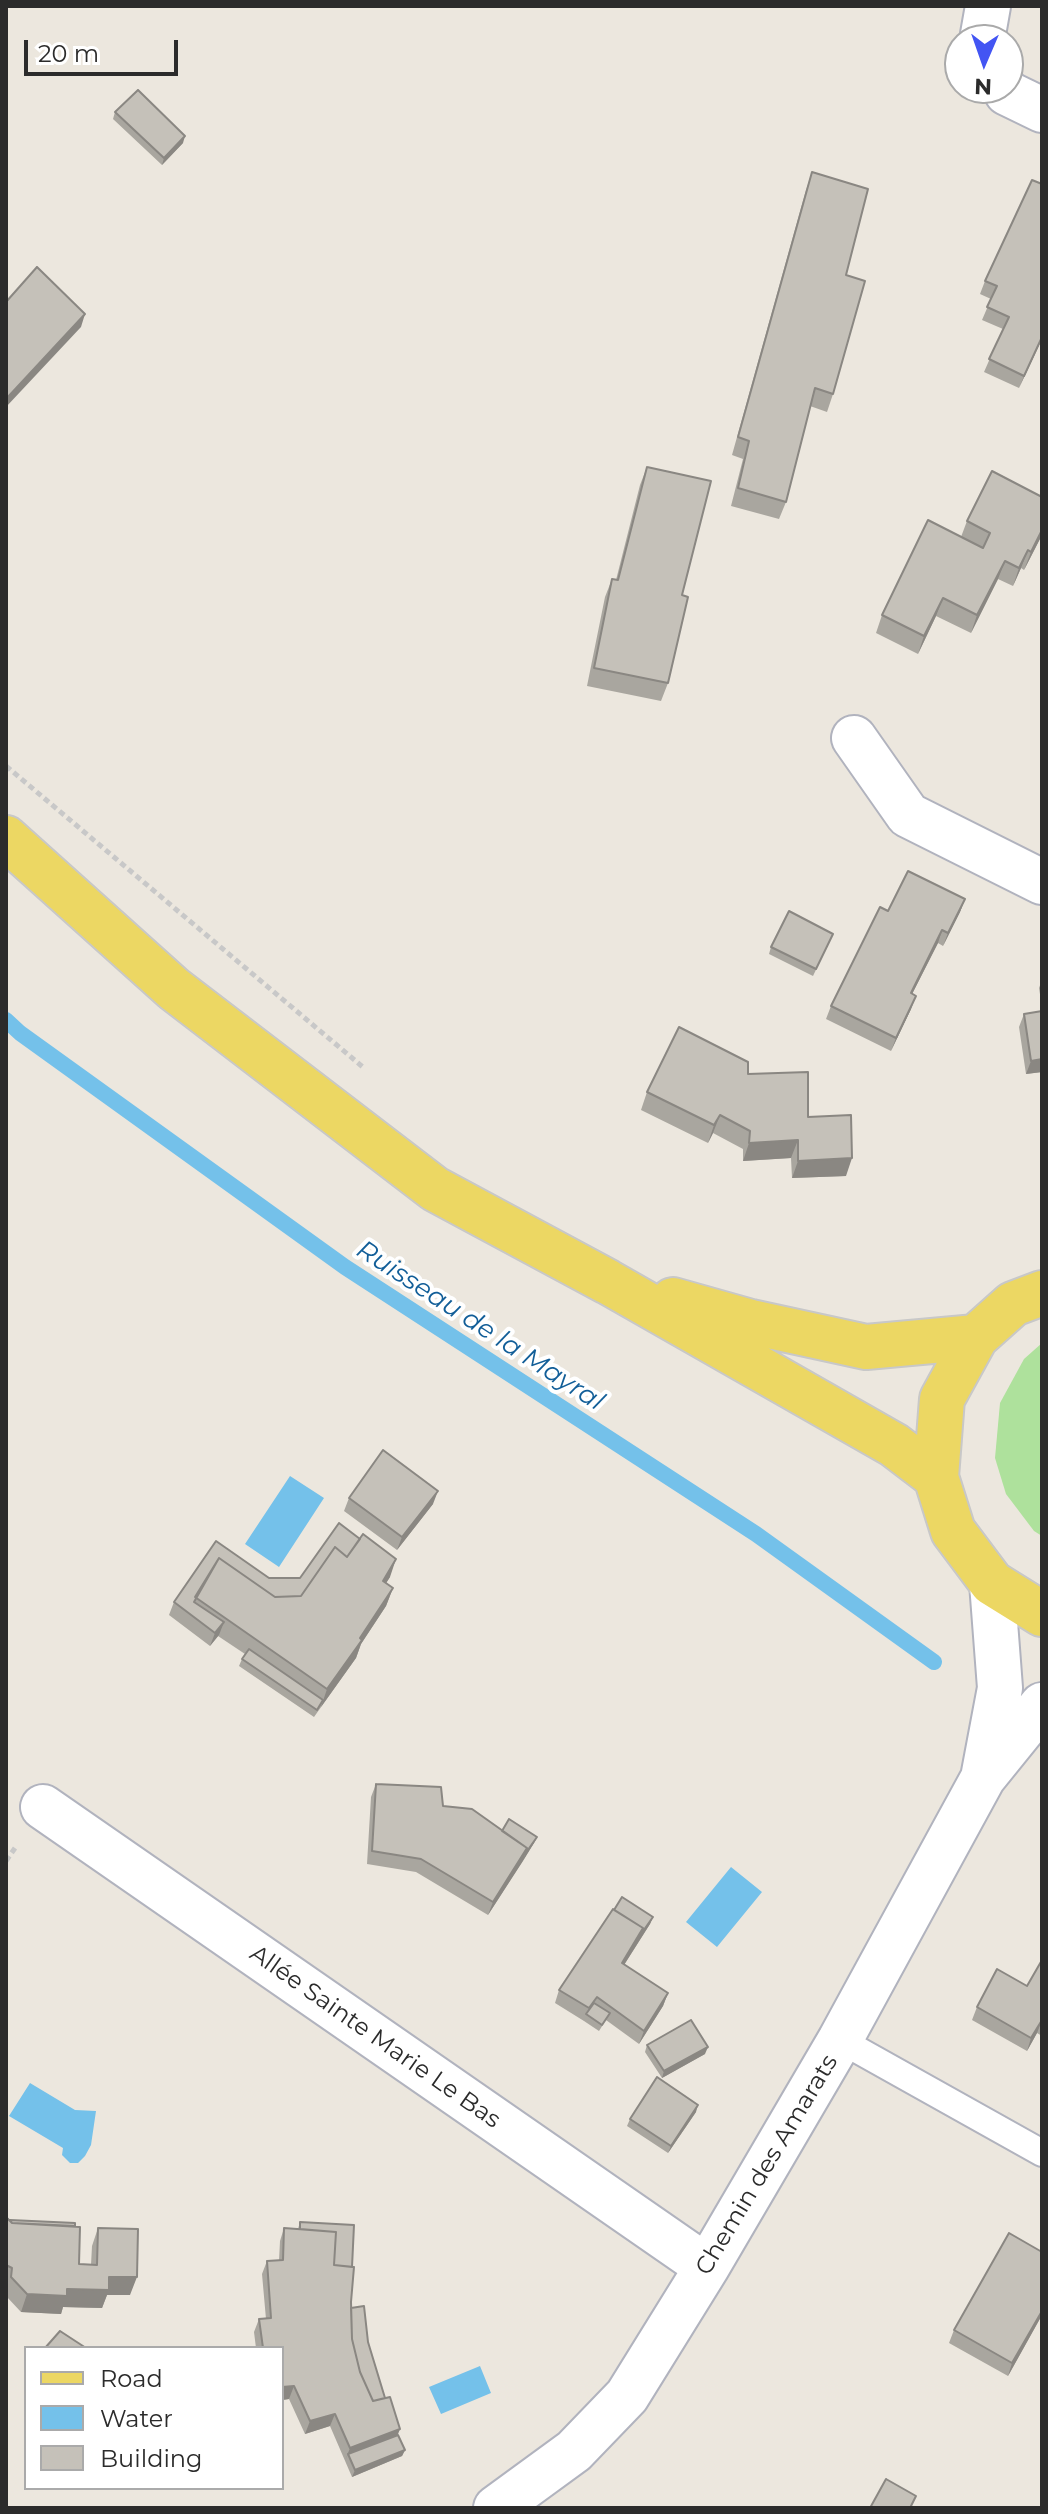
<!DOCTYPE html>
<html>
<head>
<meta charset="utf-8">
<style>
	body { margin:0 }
	#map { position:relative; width:1048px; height:2514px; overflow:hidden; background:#ece7de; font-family:Montserrat,sans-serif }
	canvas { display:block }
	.frame { position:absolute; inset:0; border:8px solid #2b2b2b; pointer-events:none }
	.legend { position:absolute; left:24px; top:2346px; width:260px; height:144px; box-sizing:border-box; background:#fff; border:2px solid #aaa; margin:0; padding:10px 14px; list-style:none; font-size:24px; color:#2b2b2b }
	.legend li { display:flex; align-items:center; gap:16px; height:40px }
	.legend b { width:40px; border:2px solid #aaa }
	.north { position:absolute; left:944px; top:24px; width:80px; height:80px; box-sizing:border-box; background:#fff; border:2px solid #aaa; border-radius:50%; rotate:182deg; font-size:22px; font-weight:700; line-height:32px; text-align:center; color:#2b2b2b }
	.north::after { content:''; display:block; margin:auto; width:28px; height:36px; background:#4355f3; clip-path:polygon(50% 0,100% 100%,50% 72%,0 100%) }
	.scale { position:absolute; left:24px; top:40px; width:154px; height:36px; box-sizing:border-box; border:4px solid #2b2b2b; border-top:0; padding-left:10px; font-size:24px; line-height:28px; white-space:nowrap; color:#2b2b2b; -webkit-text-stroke:6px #fff; paint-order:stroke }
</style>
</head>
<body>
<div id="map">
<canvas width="1048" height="2514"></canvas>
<div class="frame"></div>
<ul class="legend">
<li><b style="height:10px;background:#ecd763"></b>Road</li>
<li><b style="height:22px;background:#74c1ea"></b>Water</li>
<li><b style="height:22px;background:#c5c1b9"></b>Building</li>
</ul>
<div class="north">N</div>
<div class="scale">20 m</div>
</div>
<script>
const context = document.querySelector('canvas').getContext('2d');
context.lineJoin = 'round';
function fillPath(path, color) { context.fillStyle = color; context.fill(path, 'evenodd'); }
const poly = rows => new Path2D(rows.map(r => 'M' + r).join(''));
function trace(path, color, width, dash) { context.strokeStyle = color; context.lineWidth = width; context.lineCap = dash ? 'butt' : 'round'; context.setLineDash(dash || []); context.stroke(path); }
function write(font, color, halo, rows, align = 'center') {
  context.font = font + ' Montserrat,sans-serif'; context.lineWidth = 8; context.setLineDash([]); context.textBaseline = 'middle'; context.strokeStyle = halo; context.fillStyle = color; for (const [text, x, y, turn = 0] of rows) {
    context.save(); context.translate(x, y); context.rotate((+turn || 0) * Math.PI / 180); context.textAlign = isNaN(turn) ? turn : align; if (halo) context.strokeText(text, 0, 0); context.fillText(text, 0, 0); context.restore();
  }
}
const green = poly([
	[1042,1343,1042,1536,1034,1531,1006,1494,995,1458,1000,1403,1024,1359]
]);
const water = poly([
	[290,1476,324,1498,279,1567,245,1544],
	[731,1867,762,1892,717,1947,686,1922],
	[30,2083,75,2110,96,2111,91,2145,85,2156,78,2163,70,2163,62,2155,63,2148,9,2116],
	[480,2366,491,2393,441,2414,429,2387]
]);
const stream = poly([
	[6,1020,20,1033,345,1267,756,1534,934,1662]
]);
const path = poly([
	[6,766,364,1068],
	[6,1861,15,1848]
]);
const lane = poly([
	[840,2040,1042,2153]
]);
const street = poly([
	[982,40,988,6],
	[1004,88,1007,93,1042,110],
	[854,738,908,815,1042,882],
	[992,1583,1000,1688,983,1778,1042,1705],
	[43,1807,707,2267],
	[496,2508,574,2451,627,2396,707,2267,840,2040,983,1778]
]);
const primary = poly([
	[6,838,174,989,435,1189,608,1282,894,1445,936,1477],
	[1042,1293,1013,1304,976,1337,942,1399,936,1477,953,1531,992,1583,1042,1614],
	[673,1300,751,1322,866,1347,976,1337]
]);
const wall = poly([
	[115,112,183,143,162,165,113,119],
	[812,172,846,275,833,394,827,412,810,406,786,502,779,519,731,506,743,459,732,455,806,190],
	[1032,180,1042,339,1019,388,984,372,1003,329,982,320,991,299,980,294,985,281],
	[647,467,682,595,668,683,661,701,587,686,605,597,612,579,616,580,640,485],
	[1042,497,1042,535,1024,570,1021,568,1013,586,998,579,971,633,936,616,918,654,876,633,882,615,961,537,967,521],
	[965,899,960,912,943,946,938,943,912,994,911,1009,891,1051,826,1019,831,1006,888,911],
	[833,934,813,976,769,954,771,947],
	[1042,980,1042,1007,1039,988],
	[1042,1011,1042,1072,1026,1074,1019,1027,1024,1014],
	[748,1074,808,1117,846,1176,792,1178,791,1158,743,1161,743,1149,713,1133,708,1143,641,1110,647,1092],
	[349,1498,433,1504,397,1550,344,1511],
	[390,1577,386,1583,393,1588,386,1606,361,1644,356,1658,314,1717,239,1666,242,1659,245,1654,218,1636,210,1646,169,1615,174,1602,269,1578],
	[376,1784,443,1806,502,1831,537,1837,534,1843,488,1915,416,1872,367,1864,371,1797],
	[653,1917,650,1924,624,1965,668,1993,663,2006,639,2044,606,2020,599,2031,584,2021,555,2003,559,1990],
	[1042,1960,1042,2036,1037,2033,1027,2051,972,2020,977,2007,1027,1986],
	[647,2045,705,2054,662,2078,645,2052],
	[696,2112,668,2153,627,2126,630,2119],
	[6,2217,79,2264,91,2265,92,2246,98,2228,130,2295,107,2295,102,2308,63,2307,61,2314,21,2312,6,2296],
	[300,2222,352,2267,351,2308,368,2342,385,2398,398,2435,405,2450,402,2456,352,2477,330,2426,305,2434,289,2399,282,2400,282,2348,256,2348,254,2332,259,2319,266,2319,262,2274,267,2261,279,2261,280,2241,284,2228,298,2229],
	[1042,2315,1008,2376,949,2343,954,2330]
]);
const shadedWall = poly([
	[185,136,183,143,162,165,164,158],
	[85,314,81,327,6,407,6,399],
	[1042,337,1042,339,1019,388,1024,376],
	[1042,530,1042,535,1024,570,1031,552],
	[1028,550,1021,568,1013,586,1019,568],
	[1005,561,998,579,971,633,977,615],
	[943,598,936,616,918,654,924,636],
	[965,899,960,912,943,946,948,933],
	[942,930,938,943,906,1006,911,993],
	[916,996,911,1009,891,1051,896,1038],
	[1042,1059,1042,1072,1026,1074,1031,1061],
	[720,1115,713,1133,708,1143,714,1125],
	[798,1140,791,1158,743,1161,749,1143],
	[852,1158,846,1176,792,1178,798,1161],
	[438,1491,433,1504,397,1550,402,1537],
	[396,1559,390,1577,376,1599,383,1581],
	[393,1588,386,1606,361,1644,356,1658,321,1707,327,1689],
	[224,1622,219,1635,210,1646,215,1633],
	[537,1837,534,1843,523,1861,525,1854],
	[527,1848,523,1861,488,1915,493,1902],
	[653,1917,650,1924,617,1976,622,1963,643,1928],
	[668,1993,663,2006,639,2044,644,2031],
	[1042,2020,1037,2033,1027,2051,1031,2038],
	[708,2047,705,2054,662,2078,664,2071],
	[698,2105,696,2112,668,2153,671,2146],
	[109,2277,137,2277,130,2295,107,2295,102,2308,63,2307,61,2314,21,2312,27,2294,67,2289],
	[1042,2311,1042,2315,1008,2376,1012,2363],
	[294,2386,289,2399,282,2400,282,2387],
	[335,2414,330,2426,305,2434,310,2421],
	[400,2429,395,2442,348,2454,345,2461,350,2448],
	[405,2450,402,2456,352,2477,355,2470]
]);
const building = poly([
	[138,90,185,136,164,158,115,112,138,90],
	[812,172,868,189,846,275,865,281,833,394,815,388,786,502,738,488,749,441,738,437,812,172],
	[1032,180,1042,184,1042,337,1024,376,989,359,1009,317,987,307,997,286,985,281,1032,180],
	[37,267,85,314,6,399,6,302,37,267],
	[647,467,711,481,682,595,688,597,668,683,594,668,612,579,618,580,647,467],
	[992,471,1042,497,1042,530,1031,552,1028,550,1019,568,1005,561,977,615,943,598,924,636,882,615,928,520,983,548,990,533,967,521,992,471],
	[908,871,965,899,948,933,942,930,911,993,916,996,896,1038,831,1006,880,907,888,911,908,871],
	[789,911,833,934,816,969,771,947,789,911],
	[1042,1011,1042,1059,1031,1061,1024,1014,1042,1011],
	[679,1027,748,1062,748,1074,808,1072,808,1117,851,1115,852,1158,798,1161,798,1140,749,1143,750,1131,720,1115,714,1125,647,1092,679,1027],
	[383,1450,438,1491,402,1537,349,1498,383,1450],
	[339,1523,360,1539,347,1557,335,1547,301,1596,275,1597,219,1558,194,1602,224,1622,215,1633,174,1602,216,1541,269,1578,300,1578,339,1523],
	[363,1534,396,1559,383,1581,393,1588,360,1638,362,1640,327,1689,195,1597,219,1558,275,1597,301,1596,335,1547,347,1557,363,1534],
	[249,1649,323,1700,317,1710,242,1659,249,1649],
	[376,1784,441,1787,443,1806,472,1809,527,1848,493,1902,421,1859,372,1851,376,1784],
	[509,1819,537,1837,525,1854,527,1848,502,1831,509,1819],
	[622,1897,653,1917,641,1934,643,1928,614,1910,622,1897],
	[613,1909,643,1928,622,1963,668,1993,644,2031,597,1997,589,2008,559,1990,613,1909],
	[1042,1960,1042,2020,1031,2038,977,2007,997,1969,1027,1986,1042,1960],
	[594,2003,610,2013,602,2025,586,2014,594,2003],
	[691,2020,708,2047,664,2071,647,2045,691,2020],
	[657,2077,698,2105,671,2146,630,2119,657,2077],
	[6,2217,12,2223,80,2227,79,2264,97,2265,98,2228,138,2229,137,2277,109,2277,109,2290,67,2289,67,2296,27,2294,11,2277,12,2268,6,2265,6,2217],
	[10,2220,75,2223,75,2226,12,2223,10,2220],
	[300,2222,354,2225,352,2267,334,2265,336,2232,300,2229,300,2222],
	[284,2228,336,2232,334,2265,354,2267,351,2302,352,2339,360,2372,373,2401,390,2397,400,2429,350,2448,335,2414,310,2421,294,2386,282,2387,282,2348,263,2348,259,2319,271,2318,267,2261,283,2260,284,2228],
	[1009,2233,1042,2252,1042,2311,1012,2363,954,2330,1009,2233],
	[364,2306,368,2342,385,2398,373,2401,360,2372,352,2339,351,2308,364,2306],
	[60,2331,86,2348,45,2348,60,2331],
	[398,2435,405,2450,355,2470,348,2454,398,2435],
	[886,2479,916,2496,910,2508,870,2508,886,2479]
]);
const streetNames = [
	["Allée Sainte Marie Le Bas",375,2037,35],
	["Chemin des Amarats",767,2165,-59]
];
const waterNames = [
	["Ruisseau de la Mayral",480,1326,33]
];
fillPath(green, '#aee19c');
fillPath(water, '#74c1ea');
trace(stream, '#74c1ea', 16);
trace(lane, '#b1b3be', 30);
trace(street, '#b1b3be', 48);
trace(primary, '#c8c8c8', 48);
trace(path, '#c8c8c8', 5, [6, 4]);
trace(lane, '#fff', 26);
trace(street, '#fff', 44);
trace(primary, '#ecd763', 44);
fillPath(wall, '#a9a69f');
fillPath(shadedWall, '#8a8782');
fillPath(building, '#c5c1b9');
trace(building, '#8a8782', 2);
write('24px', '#2b2b2b', '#fff', streetNames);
write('italic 26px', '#125e98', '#fff', waterNames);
</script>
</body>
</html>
